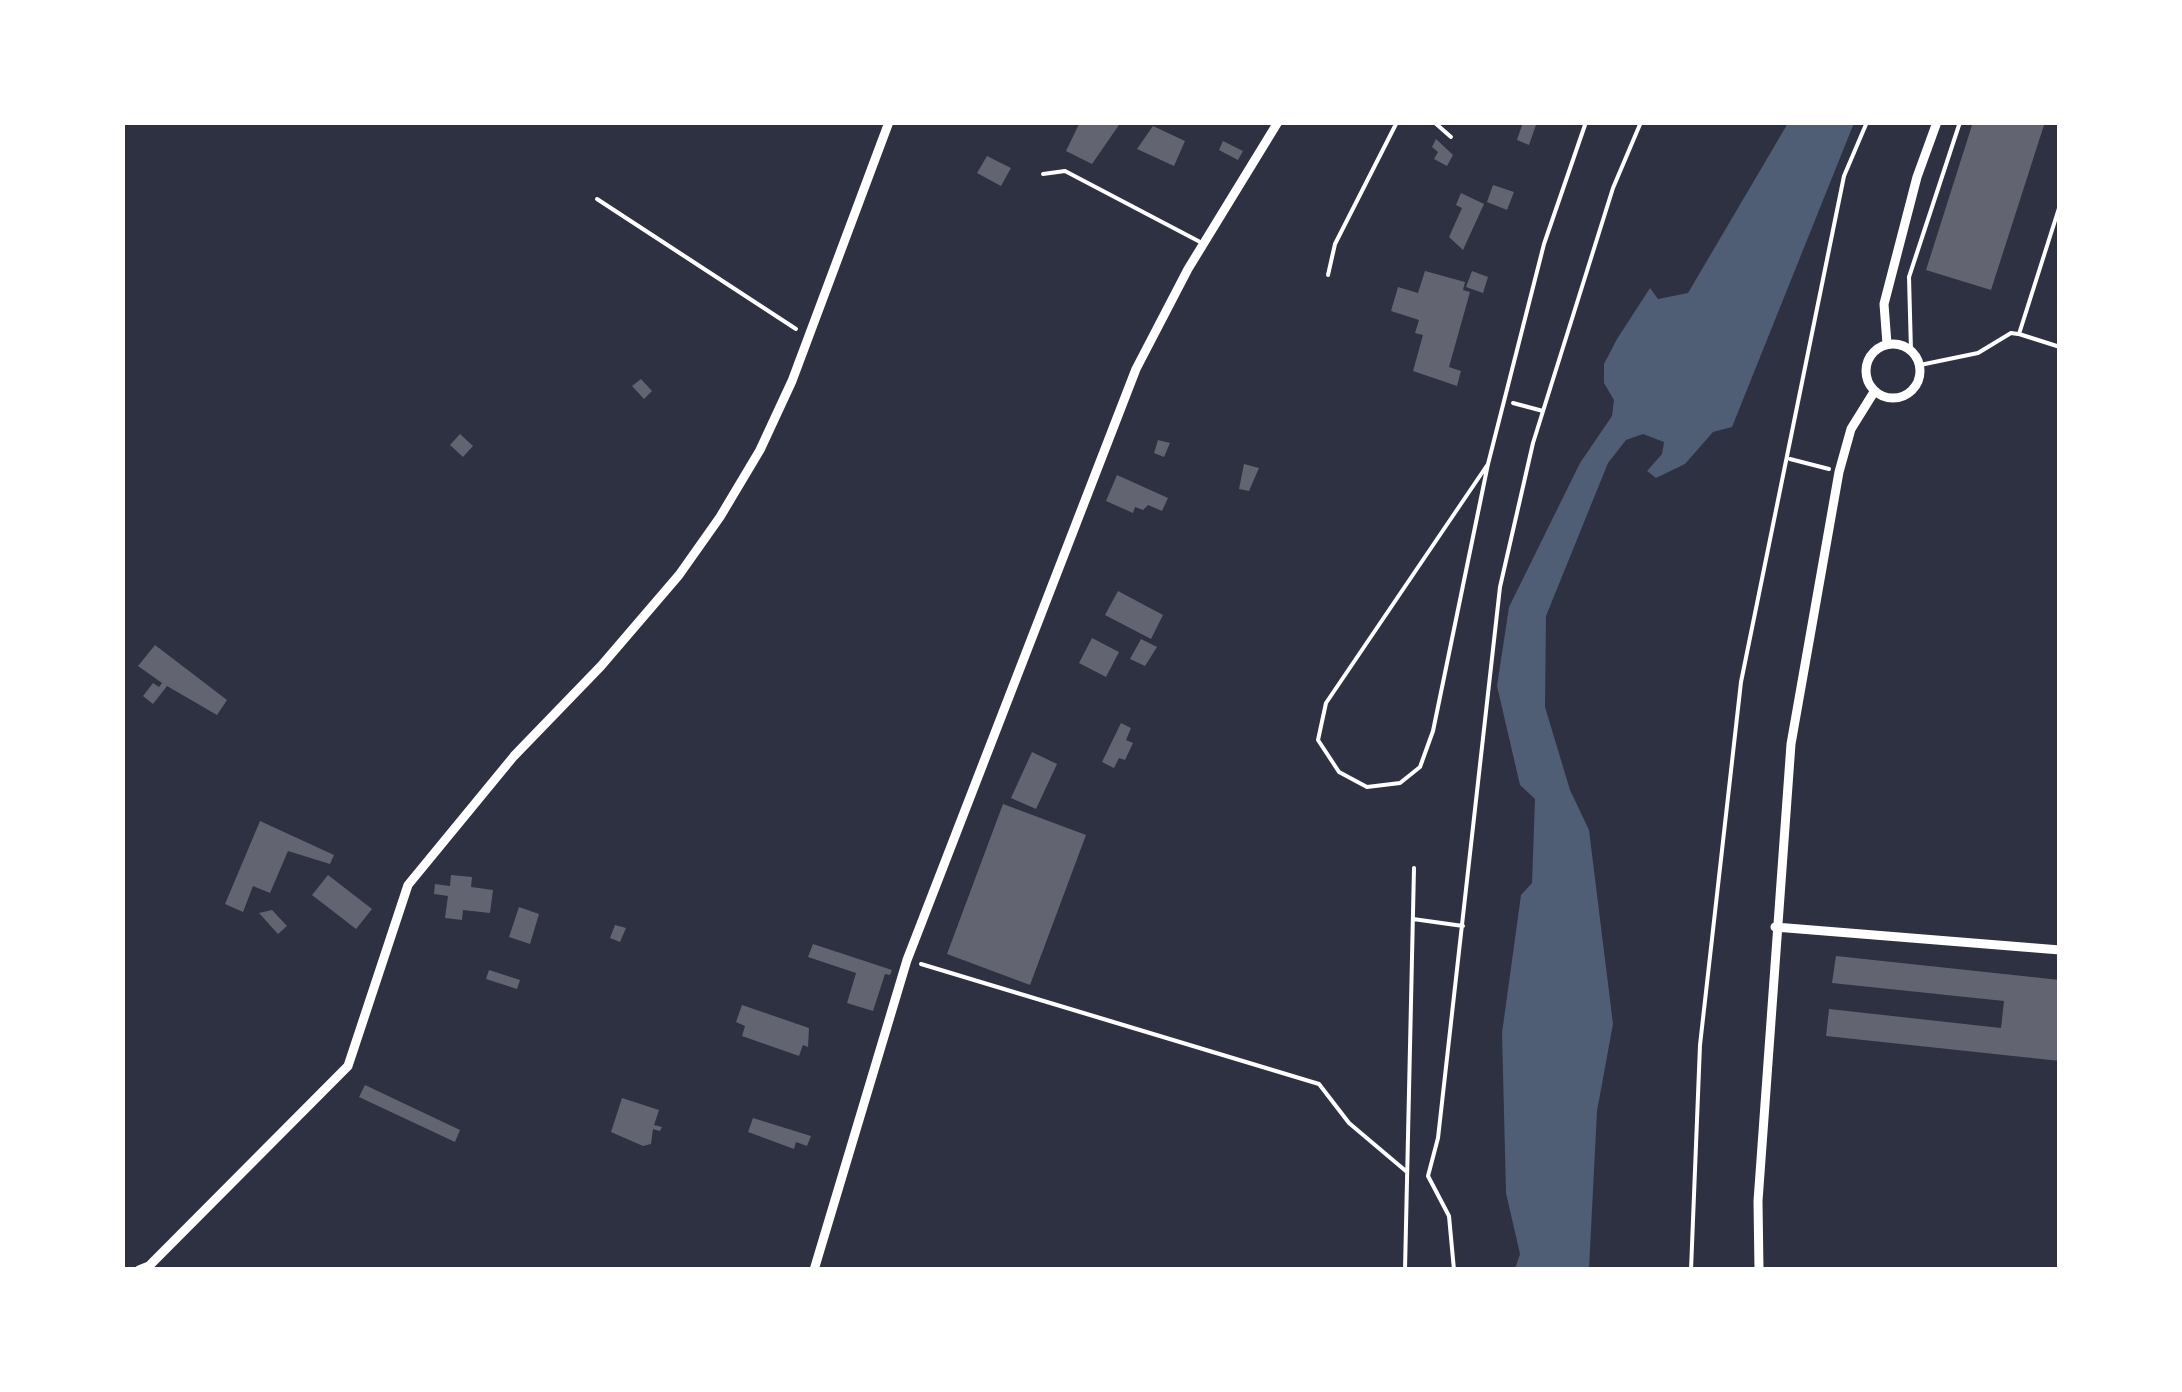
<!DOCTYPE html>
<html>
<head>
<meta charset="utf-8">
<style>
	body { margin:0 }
	#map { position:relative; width:2182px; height:1392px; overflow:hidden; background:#2d3142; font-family:Poppins,sans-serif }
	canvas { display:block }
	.frame { position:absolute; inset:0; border:125px solid #fff; pointer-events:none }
</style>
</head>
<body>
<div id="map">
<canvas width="2182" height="1392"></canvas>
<div class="frame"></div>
</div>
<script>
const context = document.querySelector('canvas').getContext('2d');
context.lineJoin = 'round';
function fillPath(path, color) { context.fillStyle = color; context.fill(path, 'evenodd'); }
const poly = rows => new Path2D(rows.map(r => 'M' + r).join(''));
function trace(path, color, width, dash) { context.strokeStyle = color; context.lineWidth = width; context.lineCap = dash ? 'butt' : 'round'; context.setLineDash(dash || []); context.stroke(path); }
const water = poly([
	[1788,123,1854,123,1732,427,1713,432,1685,464,1656,478,1647,471,1662,454,1664,442,1643,434,1626,440,1608,463,1546,616,1545,707,1570,790,1589,830,1613,1024,1597,1111,1589,1269,1515,1269,1520,1254,1506,1193,1502,1033,1521,895,1532,883,1535,799,1520,785,1497,686,1509,607,1580,463,1612,416,1614,400,1604,383,1604,364,1617,339,1650,288,1658,299,1688,293]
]);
const building = poly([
	[1080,122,1121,122,1092,164,1066,151],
	[1523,122,1537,122,1529,145,1517,140],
	[1973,122,2045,122,1991,290,1926,270],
	[1153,126,1185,141,1174,166,1137,149],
	[1436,139,1453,155,1447,166,1434,159,1438,152,1432,147],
	[1223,141,1243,151,1238,160,1219,150],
	[987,156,1011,168,1001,186,977,173],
	[1493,185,1514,192,1507,210,1487,202],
	[1461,193,1484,204,1463,250,1449,237,1462,208,1456,205],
	[1425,271,1465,282,1463,290,1470,292,1449,367,1461,371,1457,386,1413,371,1423,335,1415,333,1419,320,1391,311,1398,287,1418,293],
	[1472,271,1488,277,1483,293,1466,287],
	[641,379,652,391,644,399,632,386],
	[460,434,473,446,463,457,450,445],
	[1158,440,1170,443,1164,457,1154,453],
	[1244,464,1259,468,1249,491,1239,489],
	[1117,475,1168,498,1162,511,1148,505,1143,510,1135,507,1133,513,1106,501],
	[1118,591,1163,615,1151,639,1105,615],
	[1092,638,1119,652,1106,677,1079,663],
	[1141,639,1157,647,1145,666,1130,659],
	[155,645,227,700,217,715,167,686,153,704,143,696,153,683,159,687,162,683,138,666],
	[1121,723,1131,728,1126,740,1133,743,1125,760,1119,758,1114,768,1102,762],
	[1032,752,1057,764,1036,809,1011,798],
	[1003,804,1086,835,1030,985,947,954],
	[260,821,334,855,330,864,288,851,270,893,253,886,243,912,225,904],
	[328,875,372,909,356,929,312,895],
	[451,875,472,877,471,887,493,890,490,913,463,910,462,920,445,918,448,896,434,894,435,884,450,886],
	[519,907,539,914,530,944,509,937],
	[272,910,287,926,278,934,259,913],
	[615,925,626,928,620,942,610,938],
	[813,944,892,970,890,975,885,974,873,1011,847,1003,856,973,808,957],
	[1836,956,2060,980,2060,1061,1826,1036,1829,1009,2001,1028,2004,1001,1832,983],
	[489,970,520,980,517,989,486,979],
	[742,1005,809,1028,808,1047,803,1045,799,1056,742,1036,745,1026,736,1022],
	[365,1085,460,1130,455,1142,359,1097],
	[622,1098,659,1110,654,1125,662,1127,660,1131,653,1129,651,1144,643,1146,611,1132],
	[753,1118,811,1136,807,1146,796,1142,794,1149,748,1132]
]);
const path = poly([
	[597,199,796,329],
	[1513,403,1543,411],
	[1790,459,1829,469],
	[1413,919,1463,926],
	[921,964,1319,1084,1349,1123,1407,1172],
	[1405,1270,1414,868],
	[1454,1270,1449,1216,1428,1176,1438,1138,1500,587,1533,443,1613,188,1641,122],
	[1691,1270,1700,1045,1741,682,1844,176,1867,122]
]);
const service = poly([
	[1434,122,1451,137],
	[1043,174,1065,171,1204,244],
	[2060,205,2019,334,2060,347],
	[1328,275,1335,244,1397,122],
	[1911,351,1909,277,1960,122],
	[1920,365,1978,353,2011,333,2018,334],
	[1488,464,1326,703,1318,740,1339,772,1367,787,1400,783,1420,767,1433,731,1488,464,1544,244,1586,122]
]);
const minor = poly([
	'1866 371a27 27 0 1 1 54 0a27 27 0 1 1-54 0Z',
	[1887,344,1884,304,1917,177,1937,122],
	[1775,927,2060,950],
	[139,1270,149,1266,348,1066,408,885,514,756,601,666,679,575,720,517,760,450,792,381,889,122],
	[814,1270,907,960,1136,369,1188,269,1278,122],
	[1759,1270,1758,1201,1791,744,1839,472,1851,429,1874,392]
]);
fillPath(water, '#4f5d75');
fillPath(building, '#626471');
trace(path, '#fff', 4);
trace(service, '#fff', 4);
trace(minor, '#fff', 9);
</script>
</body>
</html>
